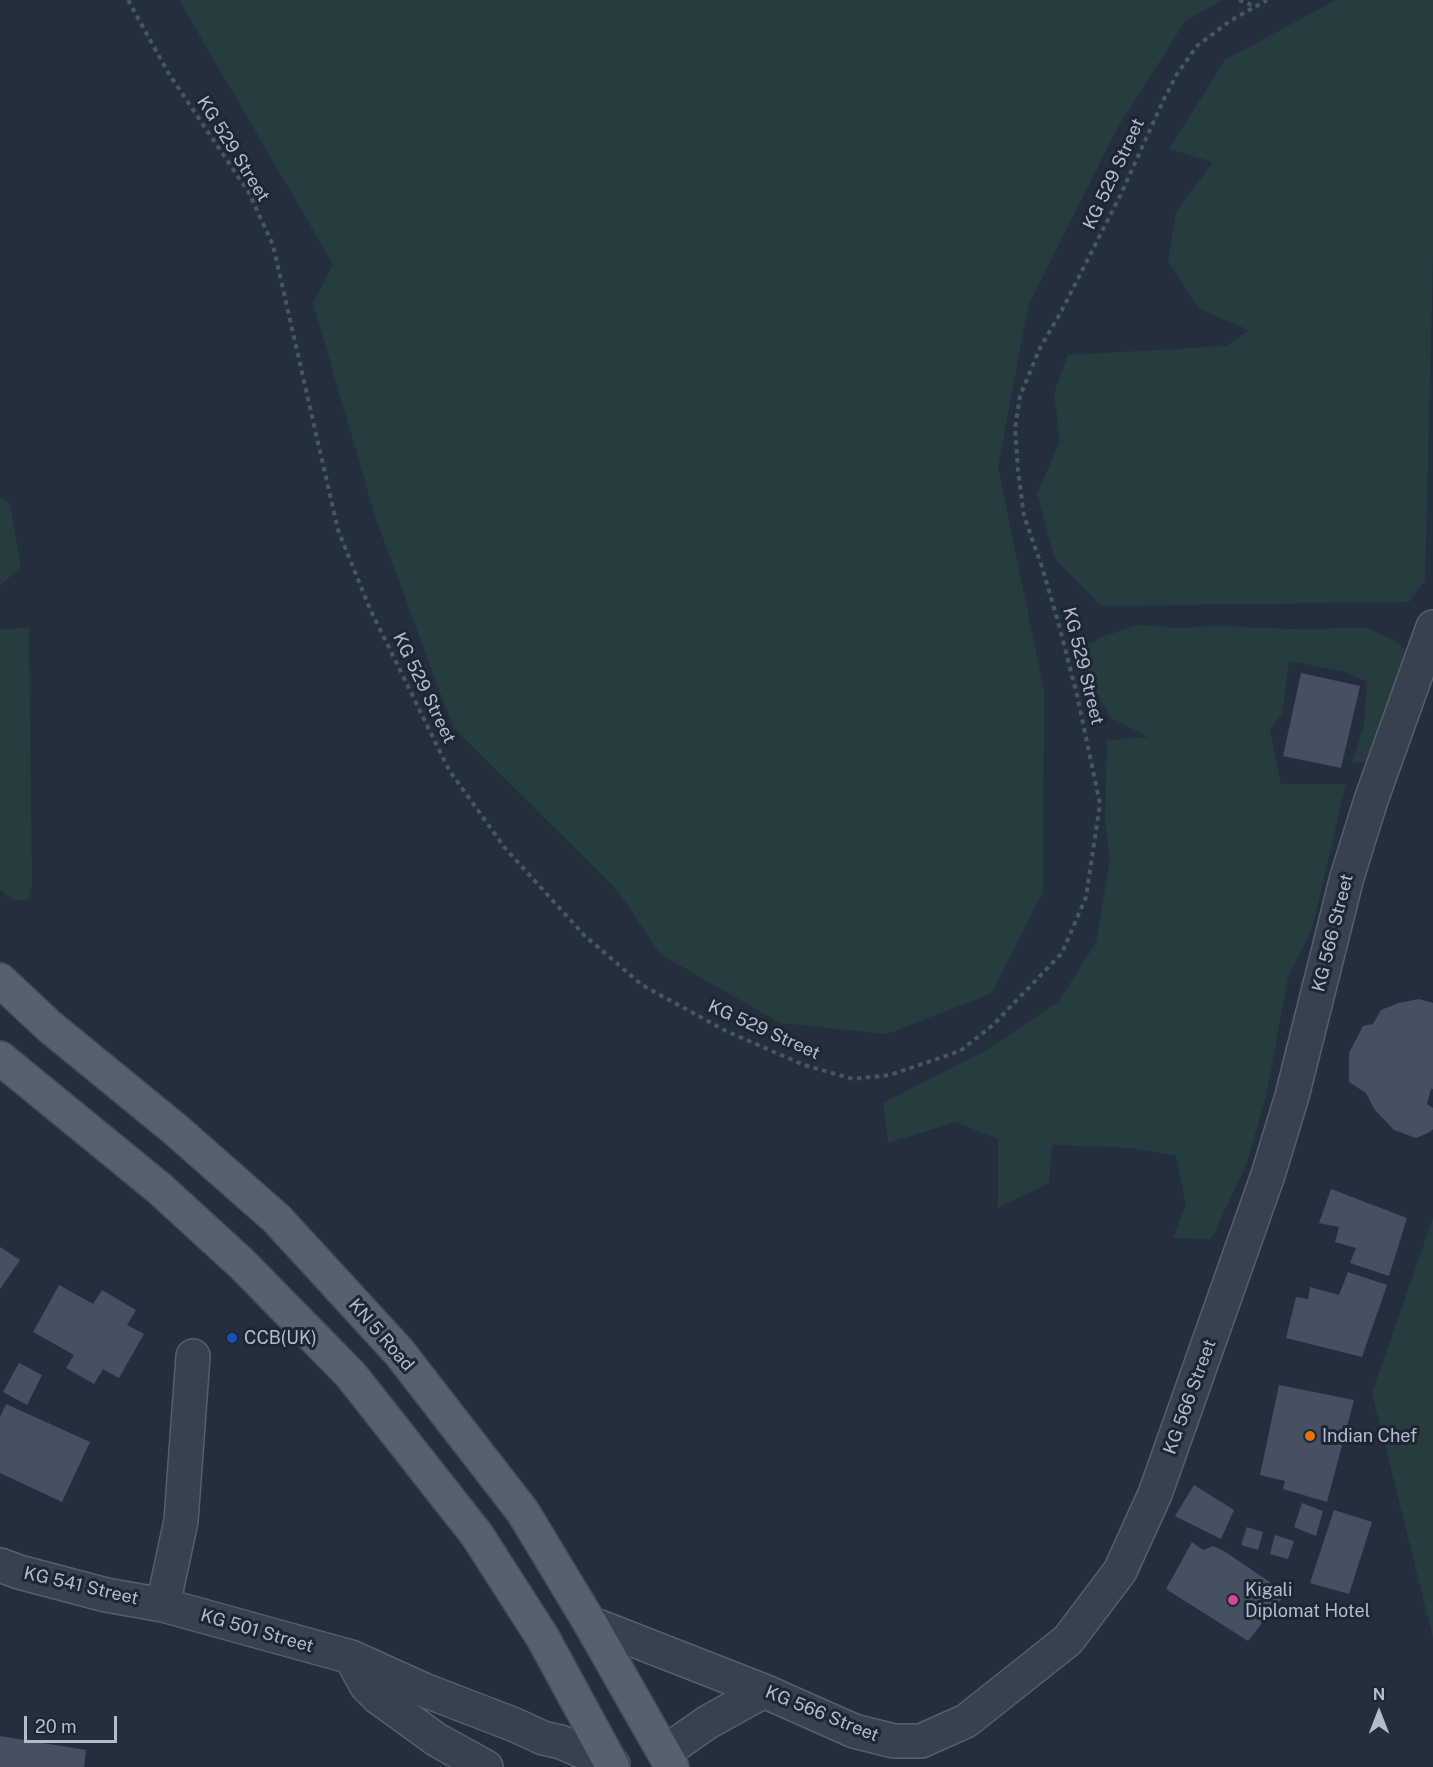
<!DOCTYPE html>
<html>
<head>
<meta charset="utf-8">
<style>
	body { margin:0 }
	#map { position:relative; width:1433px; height:1767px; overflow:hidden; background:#242f3e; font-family:"Public Sans",sans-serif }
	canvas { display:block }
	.north { position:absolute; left:1349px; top:1683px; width:60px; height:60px; -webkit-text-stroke:4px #1d2633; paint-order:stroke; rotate:0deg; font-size:16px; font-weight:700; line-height:24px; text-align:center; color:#b4bcc9 }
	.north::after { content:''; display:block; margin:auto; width:21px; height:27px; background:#b4bcc9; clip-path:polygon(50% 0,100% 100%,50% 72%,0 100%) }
	.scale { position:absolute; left:24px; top:1716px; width:93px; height:27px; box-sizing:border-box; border:3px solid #b4bcc9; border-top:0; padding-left:8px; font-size:18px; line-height:21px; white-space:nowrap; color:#b4bcc9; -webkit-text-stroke:4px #1d2633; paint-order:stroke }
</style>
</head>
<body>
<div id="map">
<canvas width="1433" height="1767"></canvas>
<div class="north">N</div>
<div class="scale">20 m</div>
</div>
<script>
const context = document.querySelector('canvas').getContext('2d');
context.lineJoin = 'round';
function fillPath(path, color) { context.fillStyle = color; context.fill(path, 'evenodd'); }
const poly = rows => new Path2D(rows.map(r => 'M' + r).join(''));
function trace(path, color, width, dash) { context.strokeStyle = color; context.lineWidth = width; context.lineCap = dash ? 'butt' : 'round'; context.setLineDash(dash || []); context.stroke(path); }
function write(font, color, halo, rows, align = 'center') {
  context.font = font + ' "Public Sans",sans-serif'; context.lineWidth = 6; context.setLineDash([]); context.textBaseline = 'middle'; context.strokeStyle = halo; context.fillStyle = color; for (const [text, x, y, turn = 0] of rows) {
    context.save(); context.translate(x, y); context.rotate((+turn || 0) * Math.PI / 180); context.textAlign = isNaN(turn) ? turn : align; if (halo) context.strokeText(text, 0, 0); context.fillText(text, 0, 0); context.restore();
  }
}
const green = poly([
	[179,0,1223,0,1186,20,1118,127,1028,306,998,467,1044,691,1043,892,992,993,887,1034,780,1023,660,954,618,891,453,727,376,519,313,303,333,264],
	[1336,0,1433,0,1433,256,1425,580,1409,602,1101,606,1055,559,1037,494,1060,441,1054,393,1068,355,1226,346,1249,330,1199,309,1168,261,1176,212,1213,162,1169,149,1225,60],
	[0,497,10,504,21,568,0,585],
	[1138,625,1179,628,1219,626,1289,629,1367,628,1392,639,1411,654,1377,761,1352,763,1364,724,1367,682,1342,671,1289,661,1282,713,1270,731,1281,784,1346,784,1312,929,1288,978,1266,1096,1246,1166,1211,1239,1173,1238,1186,1205,1176,1156,1132,1148,1052,1145,1049,1183,998,1208,998,1139,956,1122,888,1143,883,1103,988,1049,1058,1002,1096,943,1110,858,1105,822,1107,740,1149,737,1111,718,1096,691,1080,650,1099,638],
	[29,628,32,886,28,900,12,900,0,890,0,629],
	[1433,1218,1433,1638,1372,1393]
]);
const building = poly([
	[1301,673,1360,686,1341,768,1283,756],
	[1419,999,1433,1003,1433,1089,1431,1089,1427,1104,1433,1108,1433,1129,1430,1132,1416,1138,1394,1130,1375,1110,1366,1093,1349,1082,1349,1053,1363,1026,1373,1024,1381,1010,1399,1003],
	[1331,1189,1407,1218,1389,1276,1350,1263,1356,1248,1335,1242,1339,1227,1319,1223],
	[0,1247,20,1260,0,1289],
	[1348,1272,1387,1285,1362,1357,1286,1338,1296,1297,1308,1299,1310,1287,1339,1295],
	[59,1285,93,1304,102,1290,136,1310,127,1325,144,1334,119,1378,103,1369,94,1384,66,1368,74,1355,33,1332],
	[19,1363,42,1375,27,1405,3,1392],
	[1279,1385,1354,1400,1327,1502,1283,1489,1285,1481,1260,1475],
	[6,1404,90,1442,62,1502,0,1473,0,1417],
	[1194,1485,1234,1510,1221,1539,1175,1516],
	[1302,1503,1323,1511,1316,1536,1294,1527],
	[1334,1510,1372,1522,1349,1594,1310,1583],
	[1247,1527,1263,1532,1258,1550,1241,1545],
	[1275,1535,1294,1541,1288,1559,1270,1554],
	[1192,1542,1203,1550,1213,1546,1224,1551,1286,1593,1248,1641,1166,1589],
	[0,1736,86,1750,84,1767,0,1767]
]);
const path = poly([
	[128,0,169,74,249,193,273,245,338,530,370,609,449,770,505,848,584,935,642,985,726,1031,804,1065,853,1079,890,1075,960,1051,993,1025,1062,953,1086,897,1100,804,1077,695,1059,625,1042,567,1024,516,1018,471,1015,429,1020,396,1040,348,1061,312,1120,196,1164,99,1177,74,1197,46,1230,21,1267,0],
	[1239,0,1256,7]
]);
const minor = poly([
	[0,1565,19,1572,106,1595,163,1605,351,1657,424,1690,515,1725,543,1738,561,1742,613,1765],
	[163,1605,181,1521,193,1356],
	[590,1623,764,1691,854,1731,894,1741,921,1741,966,1721,1068,1640,1120,1571,1155,1494,1268,1175,1292,1096,1347,877,1371,800,1433,627],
	[351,1657,366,1685,379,1698,437,1740,486,1767],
	[665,1752,708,1722,764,1691]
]);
const major = poly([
	[0,980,49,1026,176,1130,277,1219,399,1352,523,1512,590,1623,672,1767],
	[0,1058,159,1188,242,1264,351,1375,477,1535,543,1638,613,1767]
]);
const markers = [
	[232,1338,6,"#1a4fb4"],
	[1310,1436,6,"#e8710a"],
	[1233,1600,6,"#d1479c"]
];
const streetNames = [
	["KG 529 Street",233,149,58],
	["KG 529 Street",1114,174,-65],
	["KG 529 Street",1083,666,76],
	["KG 529 Street",424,688,64],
	["KG 566 Street",1333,933,-76],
	["KG 529 Street",764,1030,24],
	["KN 5 Road",381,1335,49],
	["KG 566 Street",1190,1397,-70],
	["KG 541 Street",81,1586,13],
	["KG 501 Street",257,1631,16],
	["KG 566 Street",822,1714,22]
];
const poiNames = [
	["CCB(UK)",244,1338],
	["Indian Chef",1322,1436],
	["Kigali",1245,1590],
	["Diplomat Hotel",1245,1611]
];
fillPath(green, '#263c3f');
fillPath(building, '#455162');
trace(minor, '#565f6c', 36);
trace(major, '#414a57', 36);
trace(path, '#44595c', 4, [4.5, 4.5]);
trace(minor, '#38414e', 33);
trace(major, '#56606e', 33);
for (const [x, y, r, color] of markers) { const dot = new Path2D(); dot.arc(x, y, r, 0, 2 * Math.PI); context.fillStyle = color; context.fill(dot); trace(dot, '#1d2633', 2); }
write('18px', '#b4bcc9', '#1d2633', streetNames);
write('18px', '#b4bcc9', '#1d2633', poiNames, 'left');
</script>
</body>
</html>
